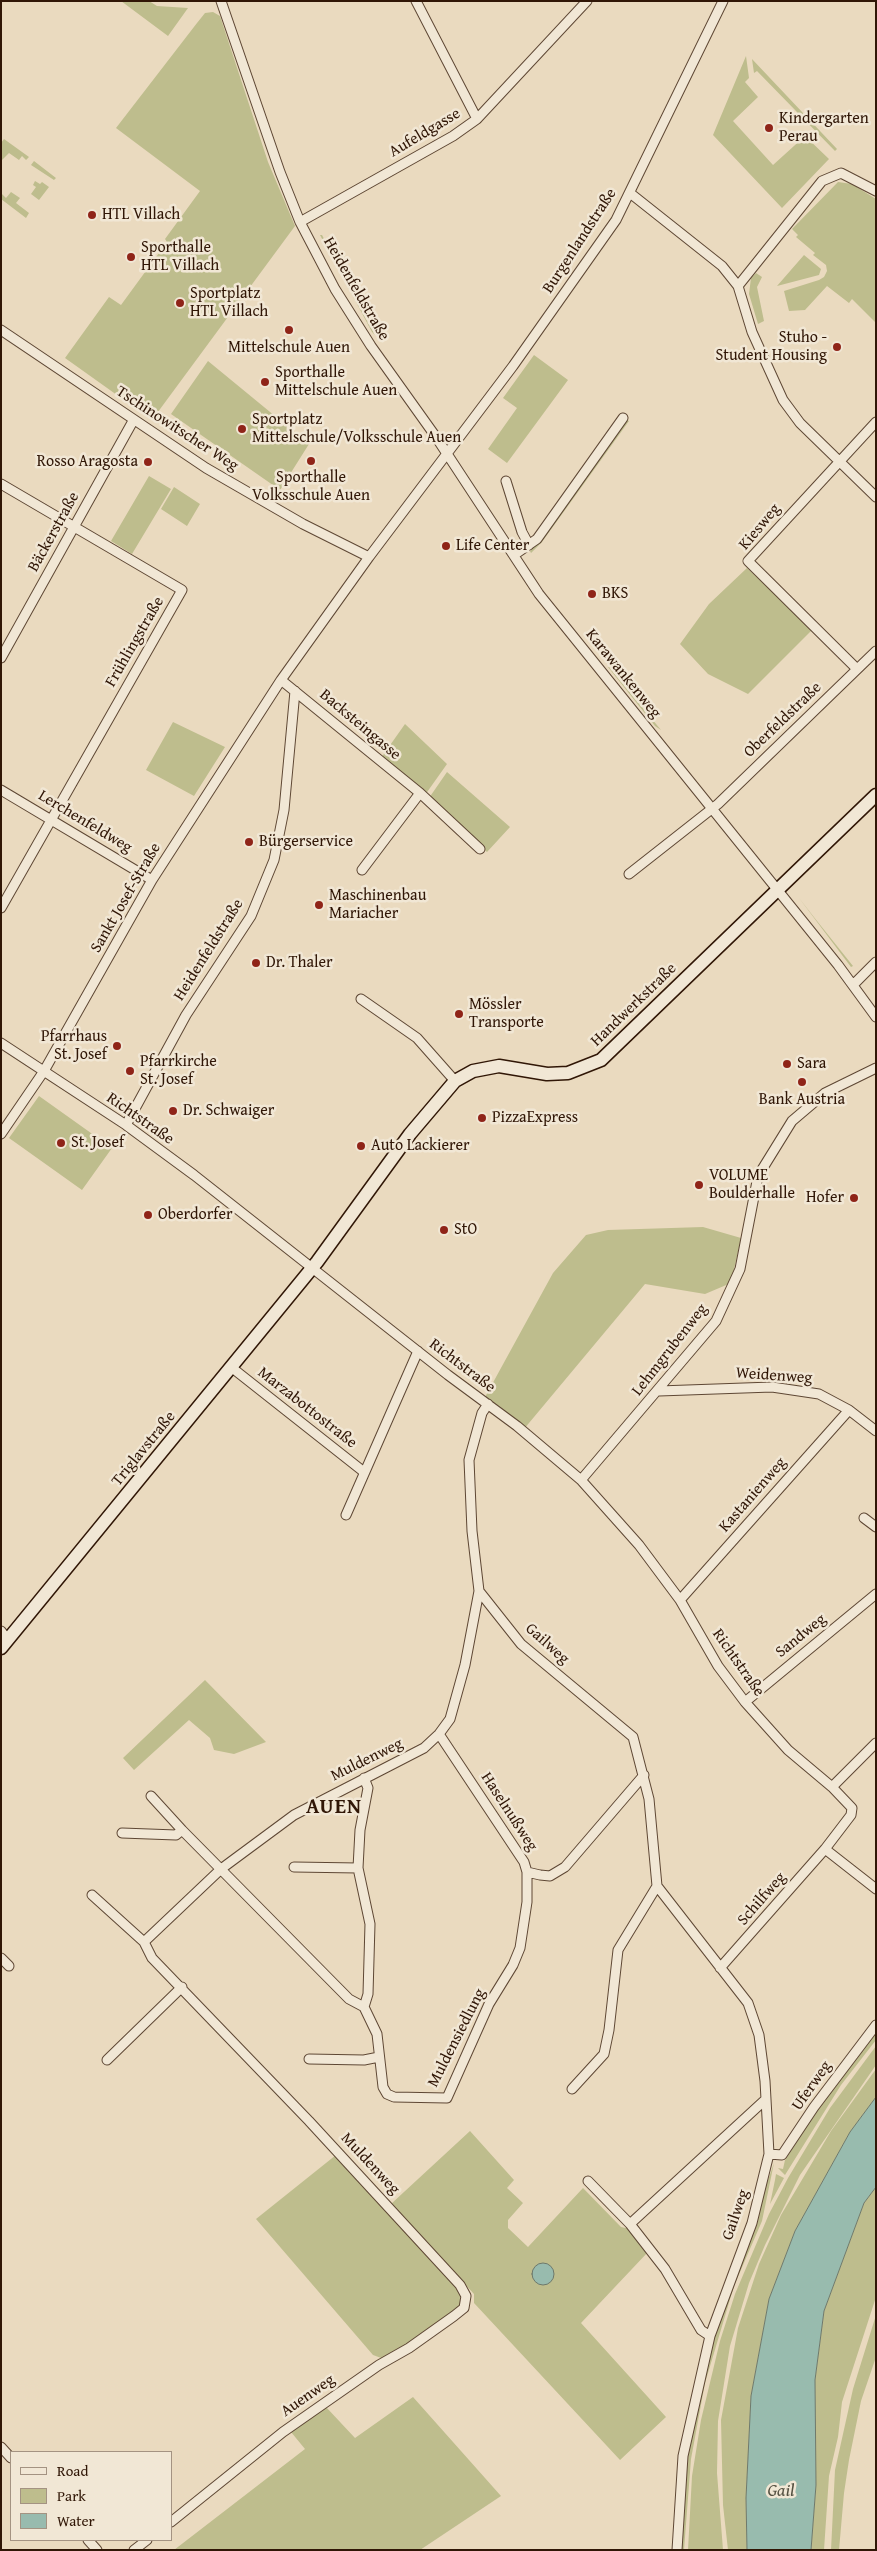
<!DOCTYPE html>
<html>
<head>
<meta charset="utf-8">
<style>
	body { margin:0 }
	#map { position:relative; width:877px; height:2551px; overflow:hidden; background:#eadabf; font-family:"Gentium Book Plus",serif }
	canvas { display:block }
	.frame { position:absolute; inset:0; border:2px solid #301606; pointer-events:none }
	.legend { position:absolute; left:10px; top:2451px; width:162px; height:90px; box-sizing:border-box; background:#f1e7d5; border:1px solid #a49382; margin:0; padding:6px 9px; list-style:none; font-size:15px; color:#301606 }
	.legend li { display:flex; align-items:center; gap:10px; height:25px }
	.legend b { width:25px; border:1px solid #a49382 }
</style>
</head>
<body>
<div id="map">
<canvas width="877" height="2551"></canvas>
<div class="frame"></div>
<ul class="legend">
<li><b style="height:6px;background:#f1e7d5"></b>Road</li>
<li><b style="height:14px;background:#bebd8d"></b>Park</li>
<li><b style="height:14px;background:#98bbae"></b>Water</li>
</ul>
</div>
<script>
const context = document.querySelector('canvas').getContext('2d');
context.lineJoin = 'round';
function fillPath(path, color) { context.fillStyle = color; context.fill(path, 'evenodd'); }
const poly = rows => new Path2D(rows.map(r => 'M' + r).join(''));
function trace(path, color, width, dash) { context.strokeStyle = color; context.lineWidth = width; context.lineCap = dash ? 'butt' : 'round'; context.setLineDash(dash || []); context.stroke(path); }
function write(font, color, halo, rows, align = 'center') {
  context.font = font + ' "Gentium Book Plus",serif'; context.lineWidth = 5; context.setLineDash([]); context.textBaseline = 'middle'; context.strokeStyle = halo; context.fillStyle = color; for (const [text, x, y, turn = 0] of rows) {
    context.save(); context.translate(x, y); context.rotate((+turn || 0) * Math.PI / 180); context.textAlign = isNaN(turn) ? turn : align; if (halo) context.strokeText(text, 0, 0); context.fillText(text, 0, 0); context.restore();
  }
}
const green = poly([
	[121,1,149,1,157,6,188,8,168,36],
	[213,12,220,16,268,162,295,226,152,420,65,358,109,297,121,305,167,242,165,239,200,191,116,128,197,23,205,13],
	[746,56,749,78,745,82,758,97,733,121,773,165,805,136,829,159,782,208,713,135],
	[752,59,837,149,835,151,757,71,754,73],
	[4,139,29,157,26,160,22,156,19,160,9,153,1,161,1,143],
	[34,161,56,178,54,180,31,165],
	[35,181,40,184,42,182,49,187,39,200,31,194,36,187,33,185],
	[838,182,852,184,876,199,876,323,852,299,849,303,827,286,805,310,789,311,784,291,819,280,824,277,827,271,826,265,813,255,815,253,796,237,798,235,792,229],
	[11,192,20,198,16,203,29,213,26,218,1,199,1,193,6,198],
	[320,235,322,235,375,335,372,332],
	[804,255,821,269,819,275,777,286],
	[756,273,762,277,757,287,764,321,758,324,749,294,751,278],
	[534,355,568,380,507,463,488,449,517,408,503,398],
	[208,361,309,444,280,490,171,414],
	[627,420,629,421,542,542,531,553,530,551,540,541],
	[149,476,171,489,132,554,111,541],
	[174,487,200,504,187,526,161,509],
	[747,568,812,630,748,694,708,674,680,644,709,604],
	[608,667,609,667,661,730,655,726],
	[173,722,225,747,194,796,146,770],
	[405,724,447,764,425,795,381,758],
	[447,772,510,827,487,852,429,798],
	[799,898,817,921,853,966,851,967],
	[39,1096,112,1148,82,1190,9,1138],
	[703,1227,741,1238,731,1283,705,1294,645,1284,524,1429,484,1399,553,1273,586,1235,608,1230],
	[205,1680,266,1742,234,1754,214,1750,210,1738,189,1720,134,1770,123,1758],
	[876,2030,876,2040,841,2085,785,2175,778,2168,783,2169,785,2160,814,2115],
	[876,2046,876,2065,800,2175,765,2245,749,2283,730,2346,718,2421,717,2473,723,2550,688,2550,692,2476,701,2420,720,2341,735,2294,769,2214,788,2178,830,2108],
	[876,2069,876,2097,850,2132,795,2231,769,2299,751,2396,746,2498,747,2550,728,2550,723,2505,721,2420,738,2328,759,2264,781,2215,831,2131],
	[470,2131,514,2180,507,2188,523,2203,508,2220,508,2228,528,2247,583,2188,621,2227,630,2229,648,2252,581,2323,666,2417,620,2460,474,2303,474,2294,391,2204],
	[336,2155,455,2283,462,2295,460,2306,442,2322,384,2359,373,2355,256,2219],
	[774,2163,762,2221,734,2286,705,2383,691,2459,684,2550,680,2550,686,2459,711,2343],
	[776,2174,784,2178,770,2204,775,2180],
	[876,2187,876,2297,842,2402,838,2437,829,2476,824,2550,811,2550,816,2485,815,2380,824,2311,864,2203],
	[876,2315,876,2357,861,2401,849,2460,844,2493,839,2550,831,2550,835,2470,853,2389],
	[413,2397,501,2496,420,2550,174,2550,305,2449,291,2432,326,2407,355,2438]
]);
const water = poly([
	[876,2097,876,2187,864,2203,824,2311,815,2380,816,2485,811,2550,747,2550,746,2498,751,2396,769,2299,795,2231,850,2132,876,2097],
	'532 2274a11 11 0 1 1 22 0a11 11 0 1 1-22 0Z'
]);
const street = poly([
	[221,1,280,172,300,222,335,289,371,346,436,437,539,594,838,965,876,1017],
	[416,1,477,119],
	[630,193,722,266,738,286,752,332,783,400,800,423,876,497],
	[300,222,453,136,477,119,587,1],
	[738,286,822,181,841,173,876,191],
	[1,330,206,468,303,524,369,557],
	[506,481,522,532,529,545],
	[1,484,182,590,1,908],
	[514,555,537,539,623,418],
	[1,658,133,421],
	[857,669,748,561,876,422],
	[281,680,420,793,480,849],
	[1,790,152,880],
	[362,870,420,793],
	[629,874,718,804,876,651],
	[853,985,876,962],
	[361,999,417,1038,455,1081],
	[1,1043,126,1125,194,1175,448,1375,517,1426,581,1480,639,1545,680,1600,718,1666,745,1702,788,1750,832,1787],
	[126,1125,186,1015,251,916,274,860,284,810,295,691],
	[1,1134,44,1071,152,880,281,680,369,557,513,366,616,220,723,1],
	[231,1367,364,1472],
	[659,1391,772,1387,819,1394,849,1410,876,1431],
	[488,1404,482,1413,469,1460,472,1531,479,1591,521,1644,633,1737,649,1799,657,1886,748,2003,759,2035,765,2081,769,2154,752,2223,710,2336,683,2456,677,2550],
	[581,1480,716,1321,740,1269,758,1176,792,1121,825,1093,876,1068],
	[346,1515,418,1351],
	[864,1518,876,1527],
	[680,1600,849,1410],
	[1,1631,8,1640],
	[745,1702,876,1594],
	[439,1734,524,1862,527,1872,540,1875,550,1876,565,1867,644,1775],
	[151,1796,182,1830],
	[122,1833,176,1835,182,1830,349,1999,364,2007,377,2034,383,2087,387,2094,394,2097,447,2098,489,2004,513,1965,520,1948,527,1902,527,1872],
	[825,1849,876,1889],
	[294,1867,358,1868],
	[92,1895,144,1942,152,1958,309,2121,460,2285,466,2296,464,2308,454,2316,409,2348,379,2365,283,2432,171,2522],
	[144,1942,221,1869,294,1815,424,1748,439,1734,450,1719,465,1665,479,1591],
	[1,1958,9,1966],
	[720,1968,825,1849,851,1815,852,1808,832,1787,876,1743],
	[364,2007,368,1994,370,1924,358,1868,360,1830,368,1788,364,1778],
	[309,2059,364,2060,379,2057],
	[107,2060,182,1987],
	[572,2089,604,2054,609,2030,618,1950,657,1886],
	[769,2154,782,2155,814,2107,876,2025],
	[588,2181,630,2224,665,2269,701,2330,710,2336],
	[630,2224,766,2099],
	[1,2447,11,2458],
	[88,2540,97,2550],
	[134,2550,147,2540]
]);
const secondary = poly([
	[1,1648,317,1262,410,1134,455,1081,473,1071,499,1066,547,1074,568,1073,601,1060,876,795]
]);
const markers = [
	[769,128,5,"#8f2418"],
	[92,215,5,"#8f2418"],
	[131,257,5,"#8f2418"],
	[180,303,5,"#8f2418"],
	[289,330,5,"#8f2418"],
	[837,347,5,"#8f2418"],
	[265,382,5,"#8f2418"],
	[242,429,5,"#8f2418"],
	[311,461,5,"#8f2418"],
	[148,462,5,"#8f2418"],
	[446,546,5,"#8f2418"],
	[592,594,5,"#8f2418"],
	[249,842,5,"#8f2418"],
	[319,905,5,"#8f2418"],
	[256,963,5,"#8f2418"],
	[459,1014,5,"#8f2418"],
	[117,1046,5,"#8f2418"],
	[787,1064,5,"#8f2418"],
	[130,1071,5,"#8f2418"],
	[802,1082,5,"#8f2418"],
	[173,1111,5,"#8f2418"],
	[482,1118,5,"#8f2418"],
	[61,1143,5,"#8f2418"],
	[361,1146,5,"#8f2418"],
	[699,1185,5,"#8f2418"],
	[854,1198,5,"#8f2418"],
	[148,1215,5,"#8f2418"],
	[444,1230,5,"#8f2418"]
];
const poiNames = [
	["Kindergarten",779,119],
	["Perau",779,137],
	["HTL Villach",102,215],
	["Sporthalle",141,248],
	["HTL Villach",141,266],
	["Sportplatz",190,294],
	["HTL Villach",190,312],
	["Stuho -",827,338,"right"],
	["Student Housing",827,356,"right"],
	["Mittelschule Auen",289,348,"center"],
	["Sporthalle",275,373],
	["Mittelschule Auen",275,391],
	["Sportplatz",252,420],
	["Mittelschule/Volksschule Auen",252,438],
	["Rosso Aragosta",138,462,"right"],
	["Sporthalle",311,478,"center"],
	["Volksschule Auen",311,496,"center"],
	["Life Center",456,546],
	["BKS",602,594],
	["Bürgerservice",259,842],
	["Maschinenbau",329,896],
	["Mariacher",329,914],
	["Dr. Thaler",266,963],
	["Mössler",469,1005],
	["Transporte",469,1023],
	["Pfarrhaus",107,1037,"right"],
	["St. Josef",107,1055,"right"],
	["Pfarrkirche",140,1062],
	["St. Josef",140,1080],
	["Sara",797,1064],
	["Bank Austria",802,1100,"center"],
	["Dr. Schwaiger",183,1111],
	["PizzaExpress",492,1118],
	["St. Josef",71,1143],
	["Auto Lackierer",371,1146],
	["VOLUME",709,1176],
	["Boulderhalle",709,1194],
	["Hofer",844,1198,"right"],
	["Oberdorfer",158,1215],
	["StO",454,1230]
];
const streetNames = [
	["Aufeldgasse",425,133,-31],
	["Burgenlandstraße",580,241,-57],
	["Heidenfeldstraße",356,289,60],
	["Tschinowitscher Weg",177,429,33],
	["Kiesweg",760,527,-50],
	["Bäckerstraße",54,532,-61],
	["Frühlingstraße",135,642,-60],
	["Karawankenweg",623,674,51],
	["Oberfeldstraße",783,720,-44],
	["Backsteingasse",360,725,40],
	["Lerchenfeldweg",85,822,31],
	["Sankt Josef-Straße",126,898,-60],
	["Heidenfeldstraße",209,950,-58],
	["Handwerkstraße",634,1005,-44],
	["Richtstraße",140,1119,35],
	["Lehmgrubenweg",670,1350,-52],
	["Richtstraße",462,1366,37],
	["Weidenweg",774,1376,4],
	["Marzabottostraße",307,1408,38],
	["Triglavstraße",144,1449,-51],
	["Kastanienweg",753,1495,-49],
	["Sandweg",801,1636,-39],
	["Gailweg",547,1644,42],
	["Richtstraße",738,1663,55],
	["Muldenweg",367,1760,-26],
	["Haselnußweg",509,1812,57],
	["Schilfweg",762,1899,-49],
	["Muldensiedlung",457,2038,-63],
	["Uferweg",812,2086,-55],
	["Muldenweg",370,2164,47],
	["Gailweg",736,2215,-71],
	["Auenweg",308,2396,-35]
];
const waterNames = [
	["Gail",781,2491]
];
const districtNames = [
	["AUEN",334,1808]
];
fillPath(green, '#bebd8d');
fillPath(water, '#98bbae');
trace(water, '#6e796b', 1);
trace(street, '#5e4734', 11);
trace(secondary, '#301606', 15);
trace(street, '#f1e7d5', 9);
trace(secondary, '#f1e7d5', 12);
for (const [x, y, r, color] of markers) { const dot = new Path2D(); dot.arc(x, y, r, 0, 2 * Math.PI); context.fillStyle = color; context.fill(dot); trace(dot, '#f1e7d5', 2); }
write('16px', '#301606', '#f1e7d5', poiNames, 'left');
write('16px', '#301606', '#f1e7d5', streetNames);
write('italic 18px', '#545041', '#f1e7d5', waterNames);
context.letterSpacing = '1px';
write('bold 21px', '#301606', '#f1e7d5', districtNames);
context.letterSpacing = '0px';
</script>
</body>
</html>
